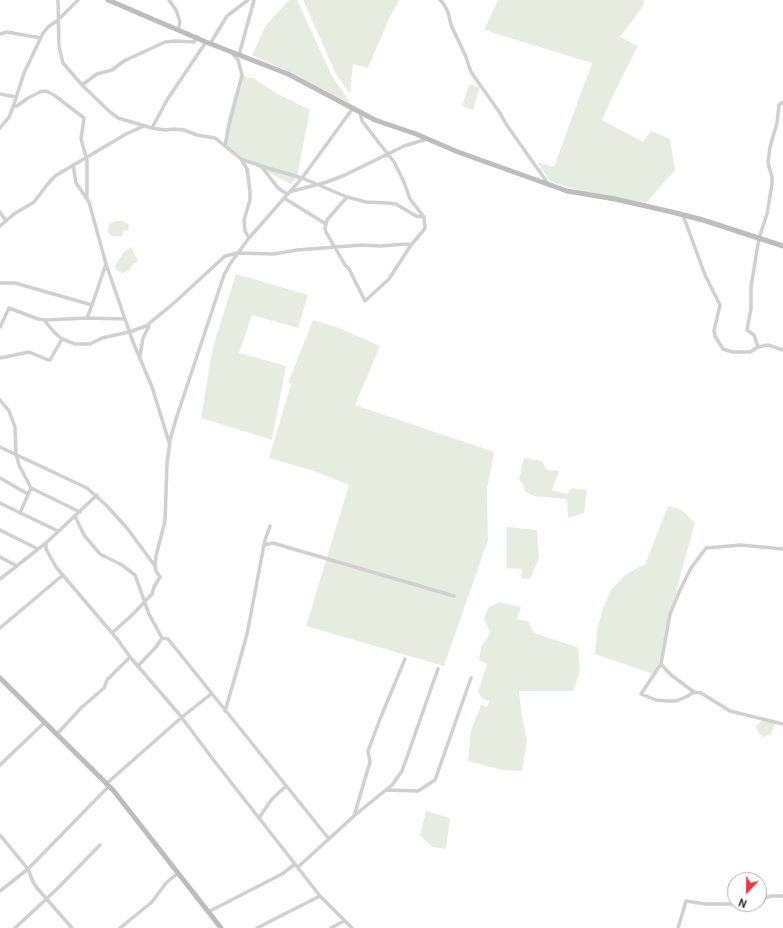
<!DOCTYPE html>
<html>
<head>
<meta charset="utf-8">
<style>
	body { margin:0 }
	#map { position:relative; width:783px; height:928px; overflow:hidden; background:#fff; font-family:Roboto,sans-serif }
	canvas { display:block }
	.north { position:absolute; left:727px; top:872px; width:40px; height:40px; box-sizing:border-box; background:#fff; border:1px solid #adadad; border-radius:50%; rotate:202deg; font-size:11px; font-weight:700; line-height:16px; text-align:center; color:#333 }
	.north::after { content:''; display:block; margin:auto; width:14px; height:18px; background:#e63946; clip-path:polygon(50% 0,100% 100%,50% 72%,0 100%) }
</style>
</head>
<body>
<div id="map">
<canvas width="783" height="928"></canvas>
<div class="north">N</div>
</div>
<script>
const context = document.querySelector('canvas').getContext('2d');
context.lineJoin = 'round';
function fillPath(path, color) { context.fillStyle = color; context.fill(path, 'evenodd'); }
const poly = rows => new Path2D(rows.map(r => 'M' + r).join(''));
function trace(path, color, width, dash) { context.strokeStyle = color; context.lineWidth = width; context.lineCap = dash ? 'butt' : 'round'; context.setLineDash(dash || []); context.stroke(path); }
const green = poly([
	[289,0,297,0,331,74,351,104,292,73,252,55,266,25],
	[303,0,399,0,388,21,368,68,353,64,350,94,336,74],
	[498,0,644,0,643,6,620,37,638,46,617,87,602,120,643,142,651,131,670,139,675,170,646,203,582,191,551,182,537,162,554,167,592,63,484,30],
	[241,74,248,78,253,78,276,93,310,110,297,177,291,184,258,167,255,164,241,158,224,144,228,118],
	[469,84,480,87,473,110,462,106],
	[115,221,123,221,129,225,128,231,124,230,122,236,118,237,110,235,108,231,109,224],
	[131,247,138,261,133,264,129,271,122,273,117,270,115,266,123,253],
	[236,274,308,295,298,328,252,315,239,353,286,366,272,440,201,418,213,347],
	[313,320,339,328,380,346,355,405,494,452,487,490,488,540,444,666,306,626,349,485,314,471,269,458,291,384,288,383],
	[524,458,542,461,547,470,559,471,552,490,567,494,572,488,587,490,584,513,568,518,567,499,534,496,526,492,522,483,519,479],
	[668,506,677,508,684,512,695,523,680,577,659,664,653,674,595,654,597,630,603,608,611,590,625,575,639,567,645,565],
	[507,527,537,530,539,558,530,579,521,578,522,569,507,568],
	[499,602,521,607,517,619,528,621,534,633,571,645,578,648,580,671,573,691,519,691,522,717,527,740,522,771,502,770,468,761,471,731,481,705,487,707,489,701,482,698,478,692,487,664,479,660,481,646,487,639,490,632,484,619,488,608],
	[771,719,774,720,775,725,770,735,762,737,758,732,756,726,763,720],
	[426,811,450,818,446,849,432,847,420,835]
]);
const street = poly([
	[58,0,59,47,63,63,82,85,110,112,118,118,152,128,165,130,174,129,184,130,197,135,215,138,241,159,261,166,278,188,287,194],
	[169,0,176,10,180,22,178,30],
	[440,0,443,3,448,12,451,25,466,57,471,72,500,113,506,124,549,185],
	[0,34,7,32,41,38],
	[210,44,227,16,248,0],
	[239,55,254,0],
	[82,85,97,74,112,70,124,61,165,42,175,41,194,42,197,37],
	[0,94,16,97],
	[14,105,17,106,28,98,40,92,46,91,54,95,84,118,81,139,87,160,87,198],
	[0,128,9,117,12,110,24,73,43,33,48,27,58,20,78,0],
	[152,128,167,100,206,42],
	[225,146,228,129,242,75,238,60,232,53],
	[241,159,247,169,250,191,250,200,244,220,245,231,249,238],
	[73,165,76,183,89,202,106,264,133,342,152,387,169,442],
	[261,166,302,178,347,197,366,202,388,203,396,204,416,216,424,217],
	[289,192,327,182,345,175,404,146,427,139],
	[347,197,327,220,325,228,326,232,345,265,349,269,365,301,389,279,411,245],
	[284,198,326,224],
	[0,212,6,221],
	[683,215,705,275,720,305,714,331,715,336,723,349,732,352,750,352,758,347,768,345,783,350],
	[0,226,14,214,34,202,47,185,55,176,126,134,144,126],
	[0,283,15,283,92,305,106,264],
	[87,318,92,305],
	[44,320,54,332,62,339],
	[0,327,9,308,38,319,46,320,87,318,125,319],
	[758,347,754,335,747,330,751,309,751,287,759,238,767,214,772,184,772,177,768,163,770,147,777,123,779,105,783,102],
	[140,356,143,338,149,326],
	[0,358,29,352,48,360,50,360,62,339,75,344,90,344,102,338,129,332,146,326,174,303,225,256,238,253,274,254,297,250,362,245,381,246,405,244,411,245,423,231,425,228,424,217,410,199,404,182,394,162,362,121,360,112],
	[0,400,9,411,15,427,16,454,19,465,31,488,20,513],
	[0,447,87,488,106,505,127,528,155,566],
	[0,478,28,494],
	[31,488,80,512],
	[0,503,58,531],
	[75,516,84,535,100,554,122,565,135,575,149,614,162,638,156,647,138,666],
	[0,530,38,549],
	[46,543,46,549,56,567,118,640,130,657,179,714,212,758,320,896,352,928],
	[264,545,273,543,454,596],
	[783,549,741,545,706,548,691,568,680,590,670,614,661,664,641,694,656,700,668,701,676,701,686,697,694,692,701,693,730,711,783,724],
	[0,557,17,566],
	[0,579,46,543,97,495],
	[0,628,63,575],
	[112,633,132,615,152,594,154,587,160,577,156,571,155,566,156,556,165,521,167,464,170,440,176,419,224,275,230,264,249,238,302,178,353,108],
	[162,638,168,639,329,839],
	[661,664,671,675,694,692],
	[225,711,237,670,247,634,265,540,270,526],
	[57,734,81,708,104,688,107,680,130,657],
	[0,765,45,722],
	[106,784,182,717,211,694],
	[386,790,418,791,435,780,471,678],
	[355,815,392,785,402,771,438,669],
	[259,818,272,799,286,786],
	[0,835,28,869,33,882,37,888,72,928],
	[298,867,354,816,370,762,368,751,380,719,405,659],
	[0,891,28,869,109,786],
	[759,900,771,896,783,896],
	[208,912,282,874,295,864],
	[15,928,57,889,100,845],
	[120,928,152,902,166,883,178,873],
	[257,928,320,896],
	[331,928,344,921],
	[678,928,686,901,705,904,735,904]
]);
const secondary = poly([
	[108,0,206,42,288,74,375,120,416,134,458,152,567,191,615,199,672,212,703,220,783,246],
	[0,678,113,790,221,928]
]);
fillPath(green, '#e6ecdf');
trace(street, '#d0d0d0', 3.5);
trace(secondary, '#bdbdbd', 5);
</script>
</body>
</html>
